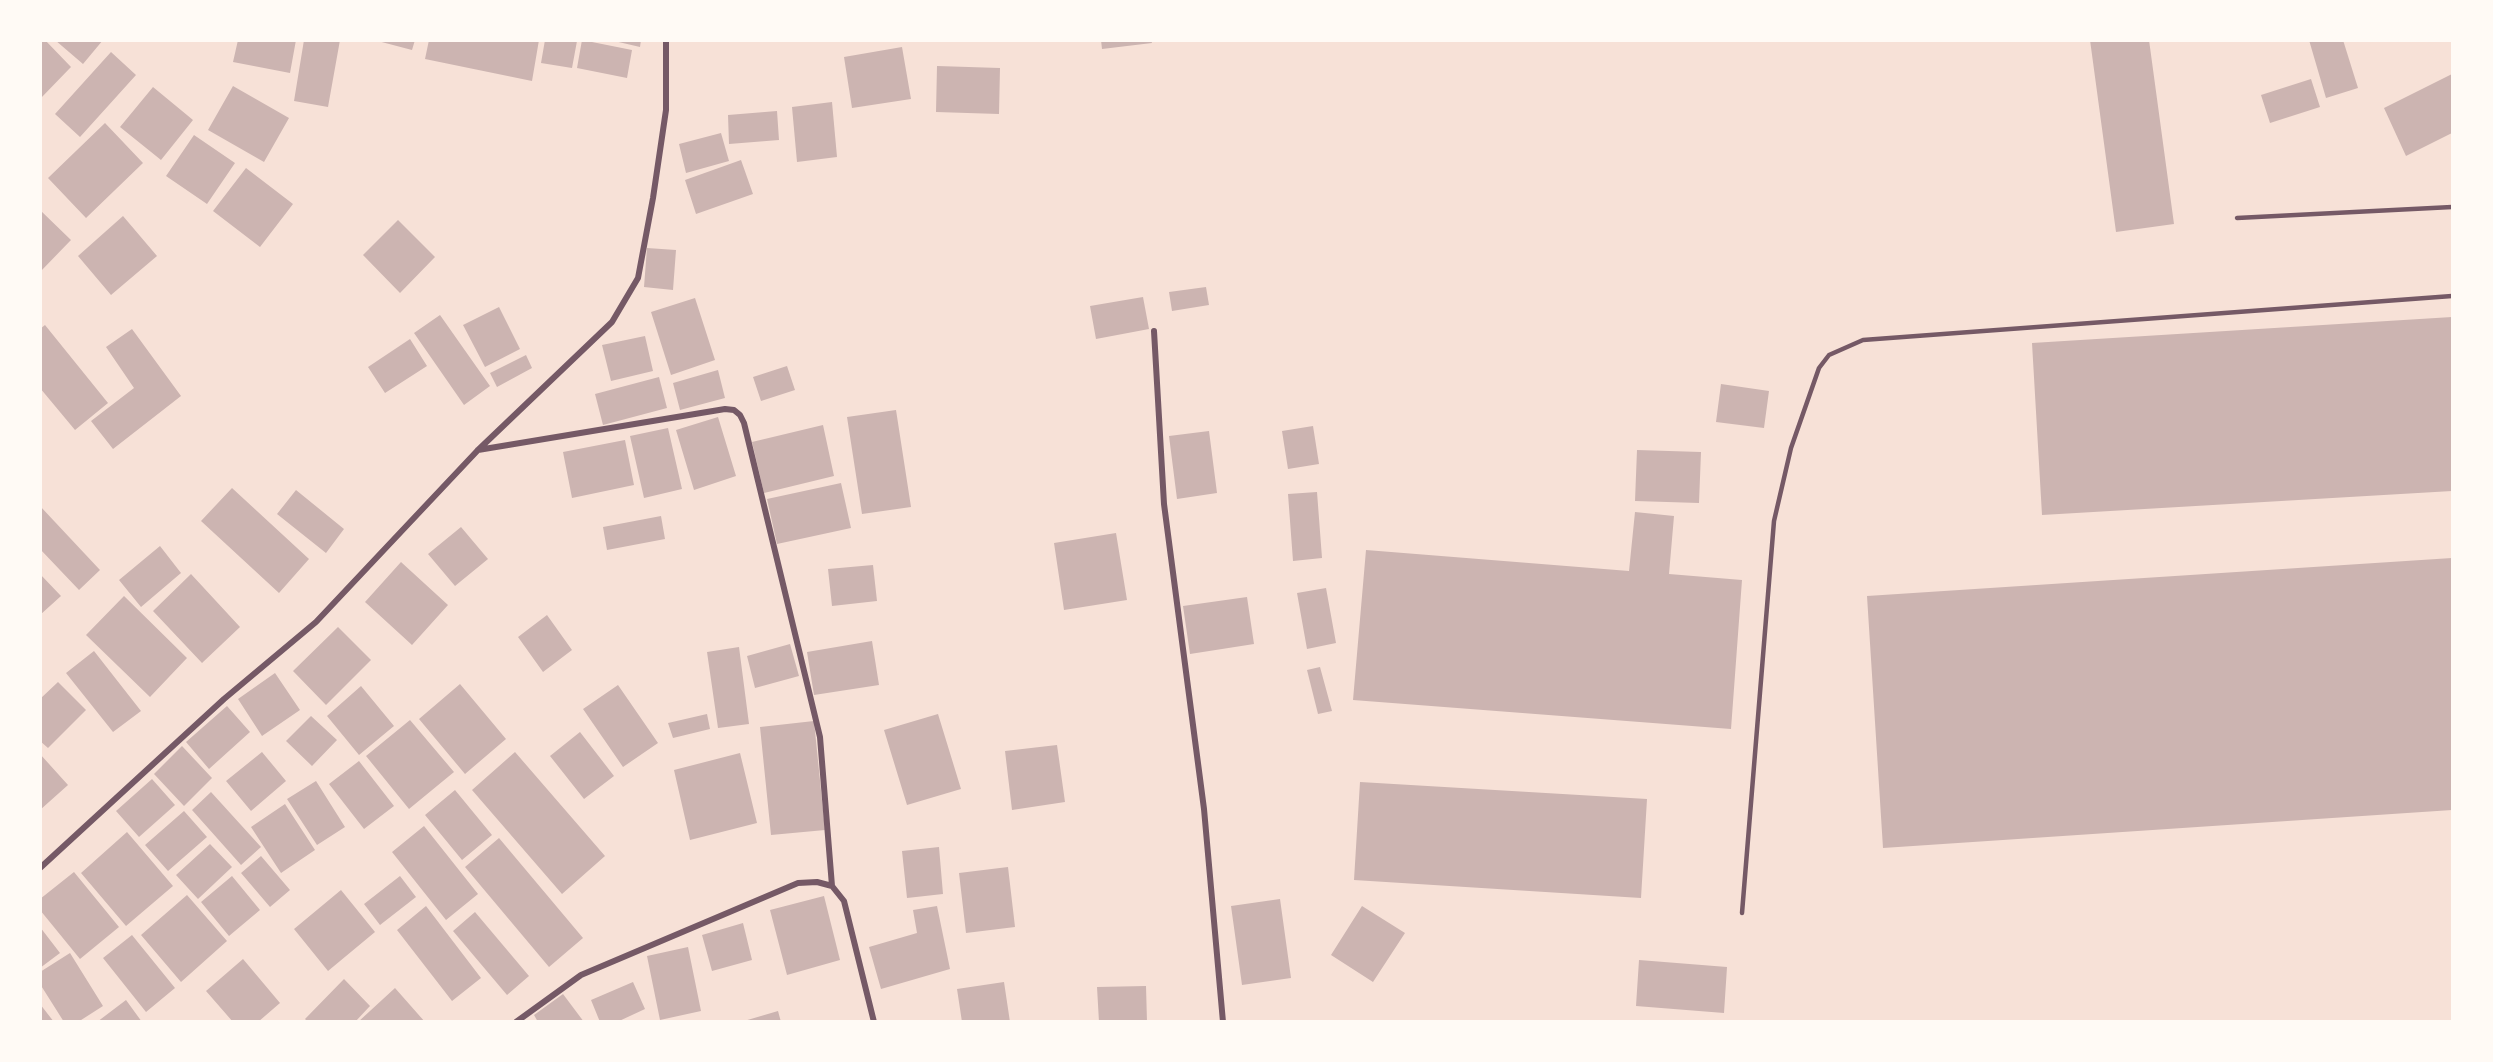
<!DOCTYPE html>
<html>
<head>
<meta charset="utf-8">
<style>
	body { margin:0 }
	#map { position:relative; width:2493px; height:1062px; overflow:hidden; background:#f7e1d7; font-family:"Exo 2",sans-serif }
	canvas { display:block }
	.frame { position:absolute; inset:0; border:42px solid #fffaf5; pointer-events:none }
</style>
</head>
<body>
<div id="map">
<canvas width="2493" height="1062"></canvas>
<div class="frame"></div>
</div>
<script>
const context = document.querySelector('canvas').getContext('2d');
context.lineJoin = 'round';
function fillPath(path, color) { context.fillStyle = color; context.fill(path, 'evenodd'); }
const poly = rows => new Path2D(rows.map(r => 'M' + r).join(''));
function trace(path, color, width, dash) { context.strokeStyle = color; context.lineWidth = width; context.lineCap = dash ? 'butt' : 'round'; context.setLineDash(dash || []); context.stroke(path); }
const building = poly([
	[40,40,45,40,71,67,40,99],
	[55,40,103,40,83,64],
	[238,40,296,40,290,73,233,62],
	[304,40,340,40,328,107,294,101],
	[374,40,415,40,412,50],
	[429,40,539,40,532,81,425,59],
	[545,40,577,41,572,68,541,63],
	[582,40,632,50,627,78,577,68],
	[610,40,641,40,640,47],
	[1101,40,1151,40,1152,43,1102,49],
	[2090,40,2149,40,2174,224,2116,232],
	[2309,40,2343,40,2358,88,2326,98],
	[902,47,911,99,852,108,844,57],
	[111,52,136,75,80,137,55,114],
	[937,66,1000,68,999,114,936,112],
	[2452,74,2452,133,2406,156,2384,108],
	[2311,79,2320,107,2270,123,2261,95],
	[233,86,289,118,264,162,208,130],
	[153,87,193,120,161,160,120,127],
	[832,102,837,157,797,162,792,107],
	[777,111,779,140,729,144,728,115],
	[105,123,143,163,86,218,48,178],
	[721,133,729,161,686,173,679,144],
	[194,135,235,163,207,204,166,176],
	[741,160,753,194,696,214,685,180],
	[246,168,293,204,260,247,213,211],
	[40,210,71,240,40,272],
	[123,216,157,256,111,295,78,256],
	[398,220,435,257,400,293,363,255],
	[647,248,676,250,673,290,644,287],
	[1206,287,1209,305,1172,311,1169,292],
	[1143,297,1149,329,1096,339,1090,306],
	[695,298,715,360,671,375,651,312],
	[499,307,520,349,485,367,463,325],
	[440,315,490,386,464,405,414,333],
	[2452,317,2452,491,2042,515,2032,343],
	[45,325,108,403,75,430,40,388,40,329],
	[132,329,181,396,113,449,91,421,134,388,106,347],
	[645,336,653,371,611,381,602,345],
	[410,339,427,366,385,393,368,367],
	[526,355,532,368,497,387,490,373],
	[787,366,795,390,761,401,753,377],
	[718,370,725,398,680,410,673,383],
	[659,377,667,408,603,425,595,394],
	[1721,384,1769,391,1764,428,1716,422],
	[896,410,911,507,862,514,847,417],
	[718,417,736,476,694,490,676,430],
	[823,425,834,476,764,493,752,442],
	[1313,426,1319,464,1288,469,1282,431],
	[668,428,682,489,644,498,630,436],
	[1209,431,1217,493,1177,499,1169,436],
	[625,440,634,485,572,498,563,452],
	[1637,450,1701,452,1699,503,1635,501],
	[841,483,851,528,777,544,767,499],
	[232,488,309,559,279,593,201,521],
	[296,490,344,529,326,553,277,514],
	[1317,492,1322,558,1293,561,1288,494],
	[40,506,100,570,79,590,40,549],
	[1635,512,1674,516,1669,574,1742,580,1731,729,1353,700,1366,550,1629,571],
	[661,516,665,539,607,550,603,527],
	[461,527,488,559,455,586,428,554],
	[1116,533,1127,600,1064,610,1054,543],
	[160,546,181,573,141,607,119,580],
	[2452,558,2452,810,1883,848,1867,596],
	[401,562,448,605,412,645,365,602],
	[873,565,877,601,832,606,828,569],
	[40,574,61,596,40,615],
	[191,574,240,627,202,663,153,611],
	[1326,588,1336,643,1307,649,1297,593],
	[124,596,187,658,150,697,86,635],
	[1247,597,1254,644,1190,654,1183,606],
	[547,615,572,650,543,672,518,637],
	[338,627,371,660,326,705,293,671],
	[872,641,879,685,814,695,807,652],
	[790,644,799,676,755,688,747,656],
	[739,647,749,724,718,728,707,652],
	[94,651,141,711,113,732,66,673],
	[1320,667,1332,711,1318,714,1307,670],
	[275,673,300,710,262,736,238,699],
	[58,682,86,710,48,748,40,741,40,699],
	[460,684,506,739,465,774,419,719],
	[618,685,658,743,623,767,583,709],
	[361,686,394,726,359,755,327,716],
	[227,706,250,732,209,769,186,742],
	[707,714,710,729,673,738,668,723],
	[938,714,961,789,907,805,884,730],
	[311,716,337,740,312,766,286,741],
	[410,720,454,772,409,809,366,756],
	[814,721,825,830,771,835,760,727],
	[580,732,614,776,584,799,550,756],
	[1057,745,1065,802,1012,810,1005,751],
	[182,746,212,778,184,806,154,774],
	[262,752,286,781,251,811,226,781],
	[515,752,605,856,562,894,472,790],
	[740,753,757,823,690,840,674,770],
	[40,754,68,785,40,810],
	[359,761,394,806,364,829,329,784],
	[152,779,175,805,139,837,116,811],
	[316,781,345,827,317,845,287,799],
	[1360,782,1647,799,1641,898,1354,880],
	[455,790,492,835,462,860,425,815],
	[211,792,261,847,241,865,192,810],
	[285,804,315,850,281,873,251,827],
	[184,811,207,837,168,871,145,845],
	[424,826,478,894,446,920,392,852],
	[127,832,173,886,126,926,81,873],
	[499,838,583,938,549,967,465,867],
	[210,844,232,867,198,899,176,875],
	[939,847,943,894,907,898,902,851],
	[261,856,290,890,270,907,241,873],
	[1008,867,1015,927,966,933,959,873],
	[74,872,119,927,80,959,40,910,40,899],
	[232,876,260,910,229,936,201,902],
	[400,876,416,897,380,925,364,904],
	[341,890,375,932,328,971,294,929],
	[187,895,227,941,181,982,141,935],
	[824,896,840,960,787,975,770,910],
	[1280,899,1291,978,1242,985,1231,906],
	[426,906,481,978,452,1001,397,930],
	[937,906,950,969,881,989,869,947,917,933,913,910],
	[1362,906,1405,933,1373,982,1331,955],
	[475,912,529,976,507,995,453,931],
	[743,923,752,960,712,971,702,935],
	[40,927,60,953,40,968],
	[132,935,175,988,146,1012,103,958],
	[688,947,701,1011,660,1020,647,956],
	[70,953,103,1006,78,1022,64,1022,40,984,40,972],
	[243,959,280,1003,258,1022,233,1022,206,991],
	[1639,960,1727,967,1724,1013,1636,1006],
	[344,979,370,1006,355,1022,308,1022,305,1019],
	[633,982,645,1009,617,1022,600,1022,591,1000],
	[1004,982,1010,1022,962,1022,957,989],
	[1146,986,1147,1022,1099,1022,1097,987],
	[395,988,425,1022,358,1022],
	[563,994,584,1022,538,1022,534,1015],
	[126,1000,142,1022,97,1022],
	[40,1004,54,1022,40,1022],
	[778,1011,781,1022,744,1022,744,1021]
]);
const service = poly([
	[2237,218,2452,207],
	[1742,913,1774,521,1791,448,1819,368,1829,355,1863,340,2452,296]
]);
const minor = poly([
	[1154,331,1164,504,1204,809,1223,1022],
	[478,450,725,409,734,410,740,415,744,423,820,737,832,886],
	[40,868,224,699,316,622,478,450,612,322,638,278,653,198,666,110,666,40],
	[516,1022,581,975,798,883,817,882,832,886,844,901,874,1022]
]);
fillPath(building, '#ccb4b1');
trace(service, '#755966', 4.5);
trace(minor, '#755966', 6);
</script>
</body>
</html>
